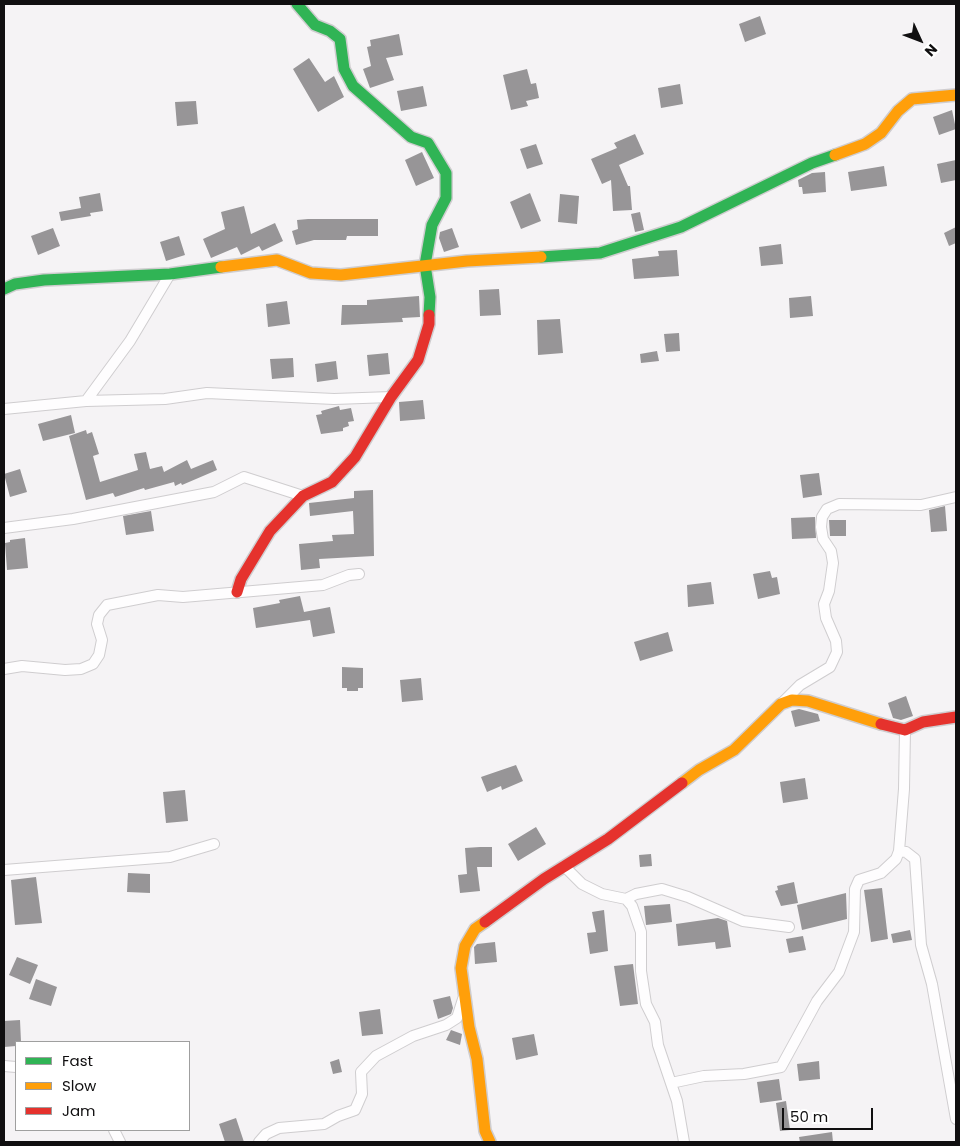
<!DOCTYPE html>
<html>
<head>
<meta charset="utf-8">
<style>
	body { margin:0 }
	#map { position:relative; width:960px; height:1146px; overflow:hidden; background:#f5f3f5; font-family:Poppins,sans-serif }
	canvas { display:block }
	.frame { position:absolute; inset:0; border:5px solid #100f10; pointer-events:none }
	.legend { position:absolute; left:15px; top:1041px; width:175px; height:90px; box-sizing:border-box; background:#fff; border:1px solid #9f9f9f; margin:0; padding:6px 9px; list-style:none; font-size:15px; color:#100f10 }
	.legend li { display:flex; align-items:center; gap:10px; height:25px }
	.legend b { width:25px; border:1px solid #9f9f9f }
	.north { position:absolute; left:895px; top:15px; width:50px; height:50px; -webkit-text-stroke:4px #fff; paint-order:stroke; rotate:133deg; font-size:14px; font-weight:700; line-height:20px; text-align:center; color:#100f10 }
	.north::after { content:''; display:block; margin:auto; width:18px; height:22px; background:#100f10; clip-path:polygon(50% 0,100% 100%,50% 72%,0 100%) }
	.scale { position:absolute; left:782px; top:1108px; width:91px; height:22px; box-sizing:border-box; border:2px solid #100f10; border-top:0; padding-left:6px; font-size:15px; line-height:18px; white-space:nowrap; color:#100f10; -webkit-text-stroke:4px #fff; paint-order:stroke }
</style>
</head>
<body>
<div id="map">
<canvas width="960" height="1146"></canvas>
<div class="frame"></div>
<ul class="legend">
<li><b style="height:6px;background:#30b455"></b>Fast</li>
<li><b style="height:6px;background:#ff9f0a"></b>Slow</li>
<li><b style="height:6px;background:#e5322d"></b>Jam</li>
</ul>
<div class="north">N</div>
<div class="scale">50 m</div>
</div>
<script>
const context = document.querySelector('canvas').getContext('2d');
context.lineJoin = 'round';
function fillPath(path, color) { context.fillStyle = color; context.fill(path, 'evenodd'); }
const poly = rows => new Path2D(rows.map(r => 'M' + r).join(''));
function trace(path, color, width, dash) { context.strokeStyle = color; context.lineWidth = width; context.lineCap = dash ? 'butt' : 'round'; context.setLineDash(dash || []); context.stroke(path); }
const building = poly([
	[760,16,766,34,745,42,739,24],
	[399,34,403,55,386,58,394,80,370,88,363,69,371,66,367,47,371,46,370,40],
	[309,58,325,82,334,76,344,97,318,112,293,69],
	[527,69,531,84,536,83,539,98,526,101,528,106,511,110,503,75],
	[680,84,683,104,661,108,658,88],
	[423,86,427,106,401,111,397,91],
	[196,101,198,124,177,126,175,102],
	[952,110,956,129,939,135,933,117],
	[635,134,644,154,619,165,628,186,630,186,632,210,613,211,611,180,602,184,591,159,617,148,614,143],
	[536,144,543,164,527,169,520,149],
	[422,152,434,178,416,186,405,160],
	[956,160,956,180,941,183,937,164],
	[884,166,887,186,851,191,848,172],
	[825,172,826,192,803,194,802,187,799,187,798,180,812,173],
	[100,193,103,211,90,213,91,216,61,221,59,212,81,208,79,197],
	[530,193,541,221,521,229,510,202],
	[560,194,579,196,577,224,558,222],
	[244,206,251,234,275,223,283,241,262,251,259,246,241,255,237,247,211,258,203,239,225,229,221,212],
	[640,212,644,230,635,232,631,214],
	[308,219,378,219,378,236,347,236,346,240,314,240,296,245,292,231,298,229,297,220],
	[956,227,956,243,949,246,944,233],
	[53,228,60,246,38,255,31,236],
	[452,228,459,247,444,252,439,238,440,232],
	[179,236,185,255,166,261,160,242],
	[781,244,783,264,761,266,759,247],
	[677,250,679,276,634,279,632,259,659,256,658,251],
	[499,289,501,315,480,316,479,290],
	[419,296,420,317,402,318,403,322,341,325,342,305,367,305,367,300],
	[811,296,813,316,790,318,789,298],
	[287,301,290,324,268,327,266,304],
	[560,319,563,353,538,355,537,320],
	[679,333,680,351,666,352,664,334],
	[657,351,659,361,641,363,640,354],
	[388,353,390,374,369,376,367,355],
	[293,358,294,377,272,379,270,359],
	[336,361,338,379,317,382,315,364],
	[423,400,425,419,400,421,399,402],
	[339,406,340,410,351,408,354,421,348,422,349,426,343,428,343,431,321,434,316,415,322,414,321,411],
	[71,415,75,433,43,441,38,424],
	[86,430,87,434,92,432,99,454,93,456,100,482,138,470,134,454,146,452,150,469,162,466,164,472,187,460,191,469,213,460,217,470,182,485,181,483,175,486,174,482,145,490,144,488,115,497,113,493,86,500,69,436],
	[20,469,27,492,10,497,4,474],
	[819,473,822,495,803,498,800,475],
	[373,490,374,556,319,559,320,568,301,570,299,544,333,541,332,535,354,534,353,511,310,516,309,503,354,498,354,491],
	[945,506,947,531,931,532,929,510],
	[151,511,154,531,126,535,123,516],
	[815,517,816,538,792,539,791,518],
	[829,520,846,520,846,536,830,536],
	[25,538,28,568,7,570,5,543,10,542,10,540],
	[770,571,772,578,777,577,780,594,758,599,753,574],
	[711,582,714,604,688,607,687,585],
	[300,596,304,612,330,607,335,633,313,637,310,620,256,628,253,608,280,603,279,600],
	[668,632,673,651,640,661,634,642],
	[342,667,363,668,363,688,358,688,358,691,347,691,347,688,342,688],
	[421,678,423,700,402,702,400,680],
	[906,696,913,716,901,720,893,718,888,703],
	[799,709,818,714,820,721,795,727,791,711],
	[516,765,523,781,502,790,501,786,487,792,481,777],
	[805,778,808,799,783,803,780,782],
	[185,790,188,821,166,823,163,792],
	[536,827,546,844,518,861,508,844],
	[480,847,492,847,492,867,477,867,480,891,460,893,458,875,467,874,465,848],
	[651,854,652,866,640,867,639,855],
	[128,873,150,874,150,893,127,892],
	[36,877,42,923,15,925,11,880],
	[794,882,798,903,781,906,775,891,778,890,777,886],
	[882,888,888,939,871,942,864,890],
	[846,893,847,919,802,930,797,905],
	[670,904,672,922,646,925,644,906],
	[604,910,608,951,590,954,587,933,596,932,592,912],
	[718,918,727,921,731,947,716,949,715,942,678,946,676,924],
	[910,930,912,940,893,943,891,934],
	[803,936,806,950,789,953,786,939],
	[495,942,497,962,475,964,474,947,477,944],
	[17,957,38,965,30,984,9,975],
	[633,964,638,1004,620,1006,614,966],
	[36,979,57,987,51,1006,29,999],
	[450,996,453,1008,451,1014,438,1019,433,1000],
	[380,1009,383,1034,362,1036,359,1012],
	[20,1020,21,1042,16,1042,16,1046,4,1047,4,1021],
	[451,1030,462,1034,460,1045,446,1040],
	[534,1034,538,1055,516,1060,512,1038],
	[339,1059,342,1072,333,1074,330,1062],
	[819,1061,820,1079,799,1081,797,1064],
	[779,1079,782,1100,760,1103,757,1082],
	[786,1101,790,1130,780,1131,776,1103],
	[236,1118,244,1142,225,1142,219,1124],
	[832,1132,833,1142,800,1142,799,1137]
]);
const street = poly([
	[86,401,130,341,170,274],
	[4,409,86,401,165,399,207,393,334,399,391,397],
	[4,528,73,519,214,492,244,477,303,496],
	[4,669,22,666,65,670,81,669,93,664,99,655,102,640,97,624,99,615,107,605,158,595,183,597,323,585,349,575,359,574],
	[782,703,800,685,830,667,837,652,836,641,826,618,824,604,829,591,833,563,831,551,823,539,821,527,822,517,827,509,839,504,921,505,956,497],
	[899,851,906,852,915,859,921,945,932,984,956,1119],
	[564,866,582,884,602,894,626,899,632,906,641,932,641,971,646,1004,655,1022,658,1045,677,1101,684,1142],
	[4,870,170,857,214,844],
	[626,899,636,894,662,889,688,897,743,921,789,927],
	[4,1066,16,1067],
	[671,1083,704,1076,744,1074,781,1067,817,1001,839,972,854,932,855,889,859,880,881,873,896,859,899,851,904,789,905,730],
	[114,1130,120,1142],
	[259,1142,266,1134,279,1128,324,1124,338,1116,355,1110,362,1094,361,1072,376,1056,413,1036,446,1025,457,1018,463,999]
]);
const fast = poly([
	[297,4,315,25,330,31,340,39,344,69,353,86,411,137,428,143,446,173,446,198,432,225,425,265,430,297,429,315],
	[541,257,600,253,681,227,812,163,835,155],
	[4,289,15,284,44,280,170,274,221,267]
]);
const slow = poly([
	[835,155,865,144,881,133,898,111,912,99,956,95],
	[221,267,277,260,311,273,341,275,467,261,541,257],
	[682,783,699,770,734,750,781,704,792,700,808,701,881,724],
	[485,922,475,929,465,946,461,968,469,1027,477,1059,485,1131,490,1142]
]);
const jam = poly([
	[237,592,241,579,270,531,303,496,332,482,355,457,391,397,418,360,429,324,429,315],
	[881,724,905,730,923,722,956,717],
	[485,922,544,879,608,839,682,783]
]);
fillPath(building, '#979597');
trace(street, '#cfcdcf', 12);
trace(fast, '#cfcdcf', 14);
trace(slow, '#cfcdcf', 14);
trace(jam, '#cfcdcf', 14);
trace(street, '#fefdfe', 10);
trace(fast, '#30b455', 11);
trace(slow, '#ff9f0a', 11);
trace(jam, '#e5322d', 11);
</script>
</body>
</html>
